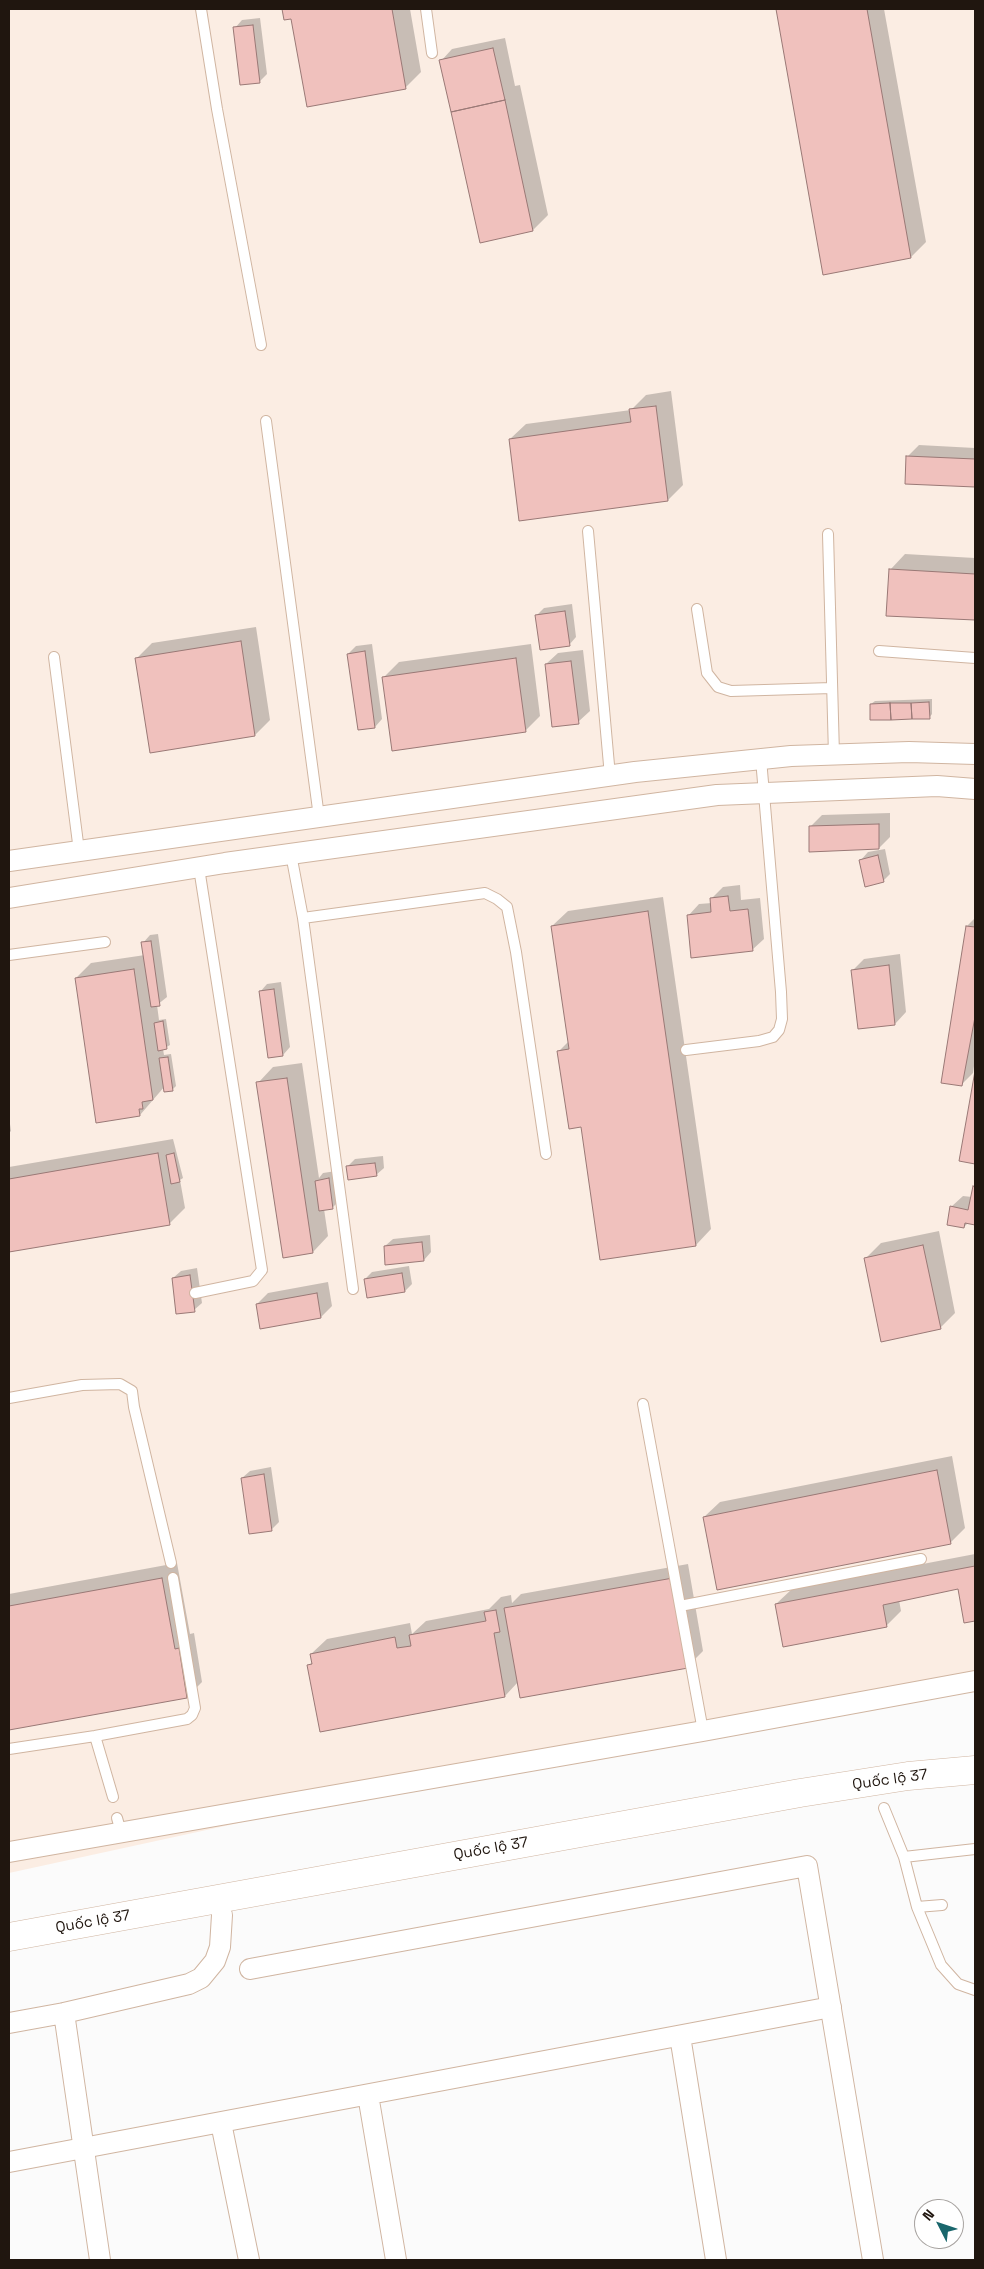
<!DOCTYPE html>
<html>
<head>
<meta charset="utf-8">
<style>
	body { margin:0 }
	#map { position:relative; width:984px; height:2269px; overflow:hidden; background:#fbfbfb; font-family:"Space Grotesk",sans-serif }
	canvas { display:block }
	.frame { position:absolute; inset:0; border:10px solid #20160f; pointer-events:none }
	.north { position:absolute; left:914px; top:2199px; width:50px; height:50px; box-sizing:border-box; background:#fff; border:1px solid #a6a29f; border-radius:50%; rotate:311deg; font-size:14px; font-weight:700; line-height:20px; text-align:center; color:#20160f }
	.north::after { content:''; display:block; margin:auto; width:18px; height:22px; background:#19666c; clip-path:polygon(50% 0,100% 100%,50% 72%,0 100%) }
</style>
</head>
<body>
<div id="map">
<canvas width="984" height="2269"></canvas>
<div class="frame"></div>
<div class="north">N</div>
</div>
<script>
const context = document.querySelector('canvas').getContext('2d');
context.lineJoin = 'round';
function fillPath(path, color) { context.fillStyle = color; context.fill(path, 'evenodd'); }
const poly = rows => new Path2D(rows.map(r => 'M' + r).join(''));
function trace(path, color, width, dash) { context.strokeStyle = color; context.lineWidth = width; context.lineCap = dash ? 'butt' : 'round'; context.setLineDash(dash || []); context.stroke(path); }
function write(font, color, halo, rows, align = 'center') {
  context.font = font + ' "Space Grotesk",sans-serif'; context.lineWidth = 4; context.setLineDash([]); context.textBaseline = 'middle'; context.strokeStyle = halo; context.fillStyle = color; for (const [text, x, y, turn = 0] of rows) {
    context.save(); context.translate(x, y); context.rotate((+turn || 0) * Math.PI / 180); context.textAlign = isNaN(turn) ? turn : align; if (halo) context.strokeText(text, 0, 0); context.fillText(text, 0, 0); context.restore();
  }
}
const built = poly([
	[9,9,975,9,975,1680,698,1723,9,1873]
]);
const shadow = poly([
	[283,9,410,9,421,72,405,88,292,17,285,19],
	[777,9,884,9,926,242,911,257,824,273],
	[260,18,267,74,260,81,235,28,242,20],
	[505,38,515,86,520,85,548,215,533,230,441,61,452,49],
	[671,391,683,485,668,500,510,439,526,424,631,410,646,395],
	[919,445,975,448,975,485,906,482,907,457],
	[905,554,975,558,975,619,887,615,890,570],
	[572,604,576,637,569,645,536,616,544,608],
	[256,627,270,720,255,735,151,751,137,658,152,643],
	[372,644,382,719,375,727,348,654,356,646],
	[531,644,540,716,525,731,384,677,399,662],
	[583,650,590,711,578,722,546,664,558,653],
	[932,699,932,714,929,718,871,704,875,701],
	[890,813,890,837,879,848,810,827,822,815],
	[885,849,890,874,883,881,861,860,868,852],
	[740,885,741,900,760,898,764,939,752,950,688,916,699,904,712,903,711,899,723,887],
	[663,897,711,1229,696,1245,601,1259,582,1126,559,1051,569,1041,552,926,568,911],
	[975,918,975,1059,973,1073,961,1085,967,926],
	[158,934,167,997,157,1005,159,1020,166,1019,170,1045,163,1049,164,1055,171,1054,176,1086,172,1090,165,1086,140,1115,76,978,91,963,145,955,143,943,150,935],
	[900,954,906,1012,895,1024,853,970,864,959],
	[281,982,290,1047,283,1055,260,992,267,984],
	[302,1063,319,1178,323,1173,336,1171,340,1200,333,1207,324,1209,328,1236,313,1252,258,1083,273,1067],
	[975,1078,975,1163,960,1160],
	[9,1117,11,1131,9,1133],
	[173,1139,183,1178,180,1180,185,1208,169,1224,9,1251,9,1167],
	[383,1156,384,1168,376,1175,348,1166,355,1159],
	[975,1185,975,1224,968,1223,964,1227,951,1207,963,1196,972,1197],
	[939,1231,955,1313,940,1328,866,1258,881,1243],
	[430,1235,431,1252,424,1260,385,1246,393,1239],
	[409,1266,412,1284,405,1291,365,1279,372,1272],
	[197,1268,202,1303,194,1310,173,1278,181,1271],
	[328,1282,332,1306,321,1317,257,1304,268,1293],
	[952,1456,965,1528,950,1543,704,1517,720,1502],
	[271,1467,279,1522,272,1529,250,1533,242,1478,250,1471],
	[975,1554,975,1620,965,1622,959,1588,899,1600,901,1611,886,1626,776,1604,792,1589],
	[177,1563,190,1634,194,1633,202,1682,187,1697,9,1729,9,1594],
	[688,1564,703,1651,688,1666,518,1682,505,1696,309,1665,313,1662,311,1654,327,1639,410,1623,412,1634,426,1621,489,1609,501,1597,511,1595,512,1603,521,1594]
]);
const building = poly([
	[282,9,392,9,406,89,307,107,291,19,284,20,282,9],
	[776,9,867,9,911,258,823,275,776,9],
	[253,25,260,83,240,85,233,27,253,25],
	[493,48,505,100,451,112,439,60,493,48],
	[505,100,533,231,480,243,451,112,505,100],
	[656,406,668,501,519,521,509,439,631,422,629,409,656,406],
	[906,456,975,459,975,487,905,484,906,456],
	[889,569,975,574,975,620,886,616,889,569],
	[565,611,570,646,540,650,535,615,565,611],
	[241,641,255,736,150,753,135,658,241,641],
	[365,651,375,728,358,730,347,654,365,651],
	[516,658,526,732,392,751,382,677,516,658],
	[571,661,579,724,552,727,545,664,571,661],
	[929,702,930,719,912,719,911,703,929,702],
	[890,703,911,703,912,719,891,720,890,703],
	[890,703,891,720,870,720,870,704,890,703],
	[879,824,879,849,809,852,809,826,879,824],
	[878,855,884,882,865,887,859,860,878,855],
	[728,896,730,911,748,909,753,951,691,958,687,915,711,912,710,898,728,896],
	[648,911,696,1246,600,1260,581,1127,569,1129,557,1051,569,1049,551,926,648,911],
	[966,926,975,927,975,1017,962,1086,941,1083,966,926],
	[151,941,160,1006,151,1007,141,942,151,941],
	[889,965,895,1025,858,1029,851,970,889,965],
	[134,969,153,1100,142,1102,143,1109,139,1109,140,1116,96,1123,75,978,134,969],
	[274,989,283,1056,268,1058,259,991,274,989],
	[163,1021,167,1049,158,1051,154,1023,163,1021],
	[168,1057,173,1091,164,1092,159,1058,168,1057],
	[975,1071,975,1164,959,1161,975,1071],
	[287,1078,313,1253,283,1258,256,1082,287,1078],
	[158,1153,170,1225,9,1252,9,1179,158,1153],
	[174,1153,180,1182,171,1184,166,1155,174,1153],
	[375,1163,377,1176,348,1180,346,1166,375,1163],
	[329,1178,333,1209,319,1211,315,1181,329,1178],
	[973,1186,975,1187,975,1225,965,1223,964,1228,947,1225,950,1206,968,1210,973,1186],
	[422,1242,424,1261,385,1265,384,1246,422,1242],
	[923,1245,941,1329,881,1342,864,1258,923,1245],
	[402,1273,405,1292,367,1298,364,1279,402,1273],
	[190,1275,195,1312,176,1314,172,1278,190,1275],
	[317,1293,321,1318,260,1329,256,1304,317,1293],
	[937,1470,951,1544,717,1590,703,1517,937,1470],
	[264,1474,272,1531,249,1534,241,1478,264,1474],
	[975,1566,975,1621,964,1623,958,1589,883,1605,887,1627,783,1647,775,1604,975,1566],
	[162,1578,175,1649,179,1648,187,1698,9,1730,9,1606,162,1578],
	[673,1578,688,1668,520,1698,504,1608,673,1578],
	[496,1610,500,1632,494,1633,505,1697,320,1732,307,1665,312,1664,310,1654,395,1637,397,1648,411,1646,409,1635,486,1621,484,1612,496,1610]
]);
const service = poly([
	[201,9,217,109,261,345],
	[426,9,432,53],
	[266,421,319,817],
	[588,531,610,776],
	[828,534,834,755],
	[697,609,707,673,718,687,731,691,832,688],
	[879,651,975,658],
	[54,657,79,851],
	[291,854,303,918,485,893,497,899,507,907,516,952,546,1154],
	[303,918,353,1289],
	[9,955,105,942],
	[686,1050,759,1041,773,1037,779,1030,782,1019,781,992,761,759],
	[195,1293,253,1281,262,1270,199,868],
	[9,1398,82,1385,120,1384,132,1391,134,1407,171,1563],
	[643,1404,703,1731],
	[680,1606,921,1559],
	[95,1736,113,1797],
	[9,1749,95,1736,187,1719,192,1715,195,1708,173,1578],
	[884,1808,904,1857,917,1907,942,1905],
	[117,1818,121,1832],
	[904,1857,975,1849],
	[917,1907,941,1965,958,1984,975,1990]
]);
const minor = poly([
	[9,861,635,772,791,756,909,752,975,754],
	[9,898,225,863,717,795,937,786,975,789],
	[9,1852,703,1731,975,1681],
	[250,1969,807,1866,873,2260],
	[64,2013,100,2260],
	[9,2023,64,2013,189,1984,201,1978,215,1961,220,1947,222,1915],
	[680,2036,716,2260],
	[368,2095,396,2260],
	[221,2123,249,2260],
	[9,2162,831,2007]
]);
const trunk = poly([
	[9,1937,800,1793,908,1776,975,1770]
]);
const streetNames = [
	["Quốc lộ 37",890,1780,-8],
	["Quốc lộ 37",491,1849,-10],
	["Quốc lộ 37",93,1922,-10]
];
fillPath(built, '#fbede3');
fillPath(shadow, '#0003');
fillPath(building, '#f0c1bd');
trace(building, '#9a7976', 1);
trace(service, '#d0b5a1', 12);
trace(minor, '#d0b5a1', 22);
trace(trunk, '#d0b5a1', 29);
trace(service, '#fff', 10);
trace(minor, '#fff', 20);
trace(trunk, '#fff', 28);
write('15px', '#20160f', '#fff', streetNames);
</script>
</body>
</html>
